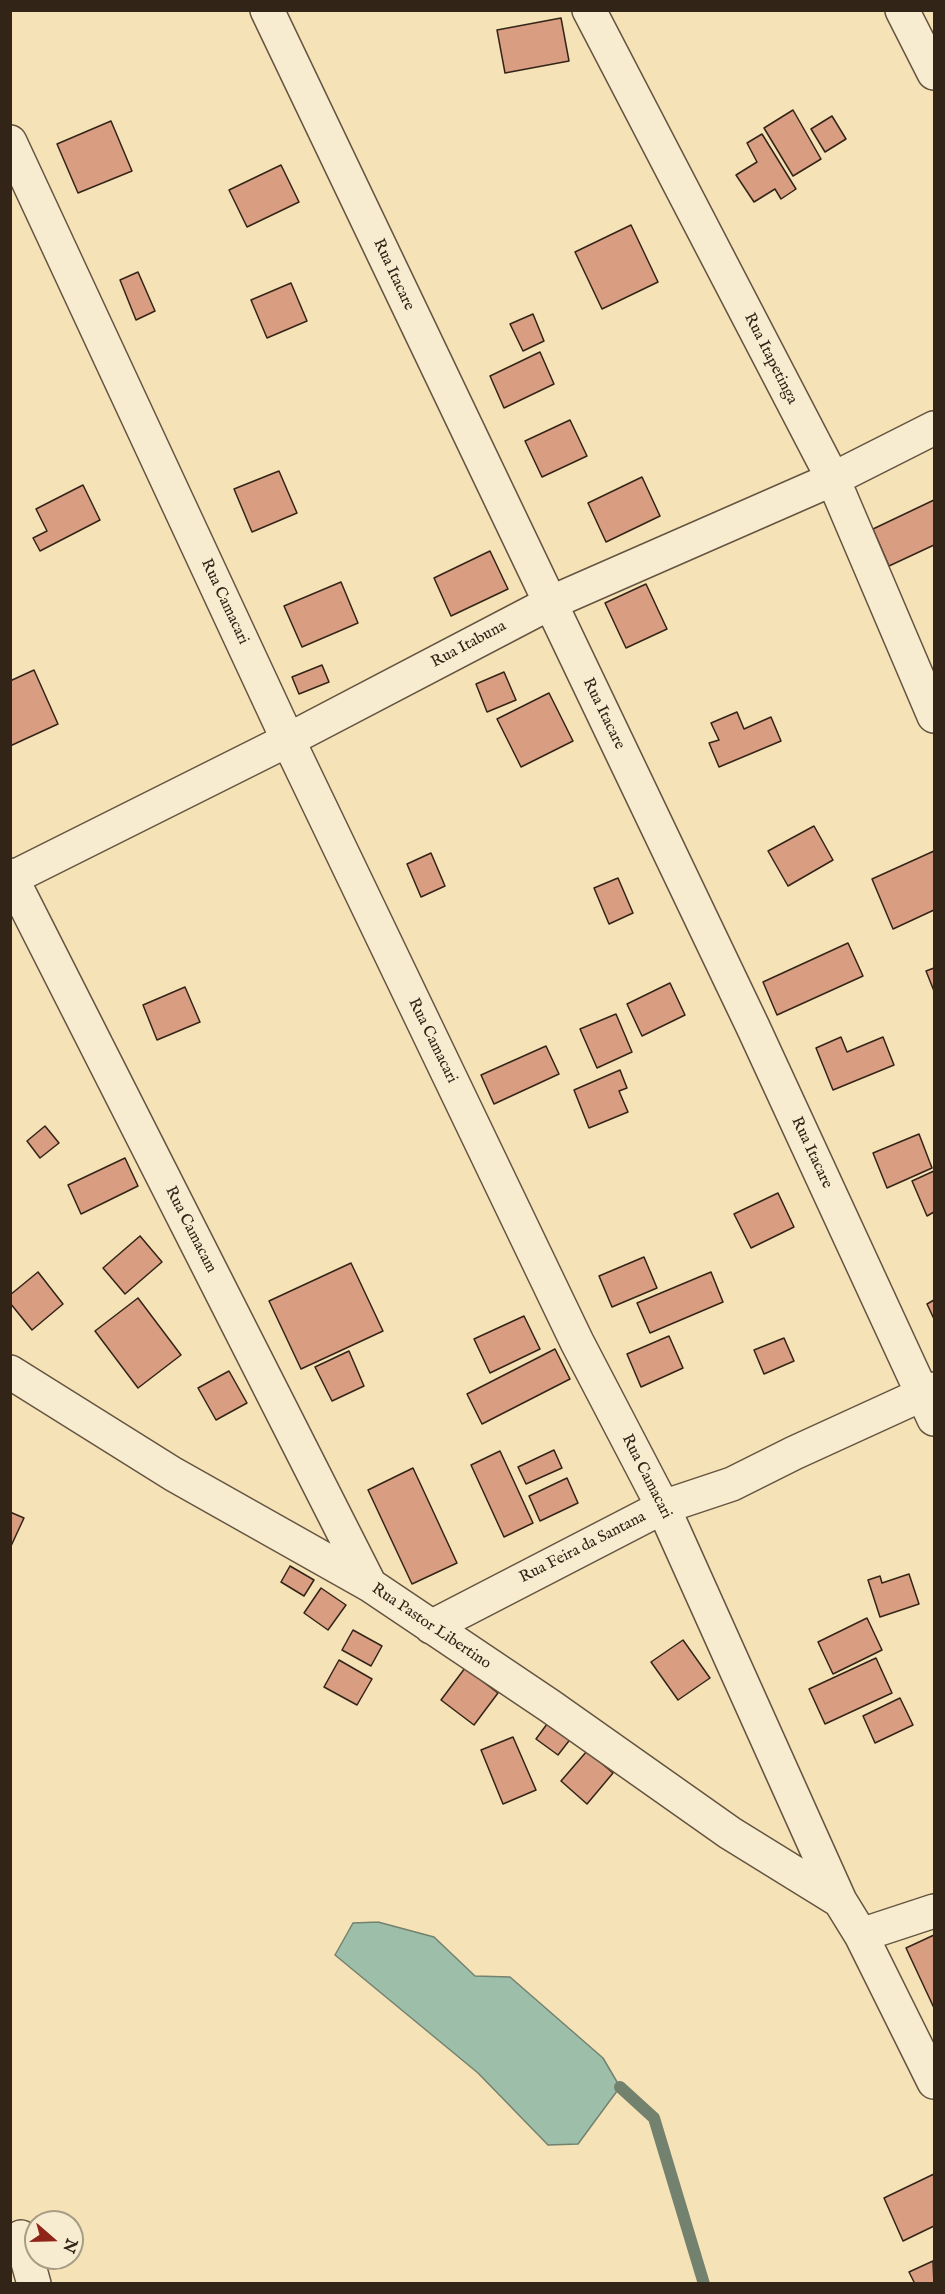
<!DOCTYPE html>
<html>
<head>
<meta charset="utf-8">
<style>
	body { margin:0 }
	#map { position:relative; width:945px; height:2294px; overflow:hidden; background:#f5e2b6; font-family:"IM FELL English",serif }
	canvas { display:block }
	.frame { position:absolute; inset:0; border:12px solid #332418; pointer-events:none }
	.north { position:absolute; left:24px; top:2210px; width:60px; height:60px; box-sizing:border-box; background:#f8ecd0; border:2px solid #a99c86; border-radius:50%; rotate:110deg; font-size:16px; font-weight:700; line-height:24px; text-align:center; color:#332418 }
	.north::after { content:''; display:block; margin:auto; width:21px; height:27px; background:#8f2418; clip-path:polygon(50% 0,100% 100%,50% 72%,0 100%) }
</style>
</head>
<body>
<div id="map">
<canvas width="945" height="2294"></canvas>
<div class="frame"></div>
<div class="north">N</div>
</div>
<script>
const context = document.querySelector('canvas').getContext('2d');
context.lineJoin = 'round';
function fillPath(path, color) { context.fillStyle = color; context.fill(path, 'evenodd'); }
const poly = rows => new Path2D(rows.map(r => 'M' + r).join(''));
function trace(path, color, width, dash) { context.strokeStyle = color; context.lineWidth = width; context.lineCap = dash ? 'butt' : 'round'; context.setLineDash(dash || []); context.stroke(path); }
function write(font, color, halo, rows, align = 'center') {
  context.font = font + ' "IM FELL English",serif'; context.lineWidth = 6; context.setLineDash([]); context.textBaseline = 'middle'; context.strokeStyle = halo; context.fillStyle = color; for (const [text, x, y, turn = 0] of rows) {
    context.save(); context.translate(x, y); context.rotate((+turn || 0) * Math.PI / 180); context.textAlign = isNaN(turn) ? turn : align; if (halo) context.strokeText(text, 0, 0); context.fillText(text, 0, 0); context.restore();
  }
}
const water = poly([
	[378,1922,434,1937,475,1976,510,1977,603,2058,620,2087,578,2144,548,2145,478,2073,335,1955,353,1923,378,1922]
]);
const stream = poly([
	[620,2087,654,2118,704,2284]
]);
const building = poly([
	[561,18,569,61,505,73,497,30,561,18],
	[793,110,821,159,793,176,764,128,793,110],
	[832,116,846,139,825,152,811,129,832,116],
	[111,121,132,171,78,193,57,144,111,121],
	[762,134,796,189,781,199,775,189,754,202,736,175,757,162,747,143,762,134],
	[281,165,299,202,247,227,229,190,281,165],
	[631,225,658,282,602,309,575,252,631,225],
	[138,272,155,311,136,320,120,280,138,272],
	[291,283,307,321,267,338,251,300,291,283],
	[533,314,544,341,523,351,510,324,533,314],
	[540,352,554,384,504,408,490,376,540,352],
	[570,420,587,456,542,477,525,441,570,420],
	[279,471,297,513,252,532,234,489,279,471],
	[642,477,660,516,606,542,588,503,642,477],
	[83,485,100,520,40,551,33,538,47,531,36,509,83,485],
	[934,500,934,545,889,566,873,529,934,500],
	[490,551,508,589,451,616,434,578,490,551],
	[341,582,358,623,302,647,284,606,341,582],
	[646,584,667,629,626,648,605,603,646,584],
	[322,665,329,682,299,694,292,677,322,665],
	[34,670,58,724,10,746,10,681,34,670],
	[504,672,516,700,487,712,476,684,504,672],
	[549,693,573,741,521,767,497,719,549,693],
	[737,712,744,729,771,717,781,741,719,767,709,743,719,740,711,723,737,712],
	[814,826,833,860,788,886,768,851,814,826],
	[934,851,934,910,893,929,872,879,934,851],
	[431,853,445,886,421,897,407,864,431,853],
	[618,878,633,913,609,924,594,888,618,878],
	[848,943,863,976,777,1015,763,982,848,943],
	[934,968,934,991,926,971,934,968],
	[670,983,685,1015,642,1036,627,1004,670,983],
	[185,987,200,1022,157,1040,143,1005,185,987],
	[616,1014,632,1052,597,1068,580,1029,616,1014],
	[841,1037,847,1052,883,1037,894,1065,833,1090,816,1048,841,1037],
	[546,1046,559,1074,494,1104,481,1075,546,1046],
	[620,1070,627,1088,619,1091,628,1112,589,1128,574,1090,620,1070],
	[45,1126,59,1143,40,1158,27,1141,45,1126],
	[919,1134,932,1168,887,1188,873,1153,919,1134],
	[125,1158,138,1186,81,1214,68,1185,125,1158],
	[934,1171,934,1212,927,1216,912,1181,934,1171],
	[778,1193,794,1227,751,1248,734,1214,778,1193],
	[140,1236,162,1262,125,1294,103,1268,140,1236],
	[644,1257,657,1288,612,1307,599,1276,644,1257],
	[351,1263,383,1331,301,1369,269,1301,351,1263],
	[38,1272,63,1304,32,1330,10,1303,10,1295,38,1272],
	[711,1272,723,1302,650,1333,637,1303,711,1272],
	[138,1298,181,1355,138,1388,95,1331,138,1298],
	[934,1300,934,1319,927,1304,934,1300],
	[524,1316,540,1349,490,1373,474,1339,524,1316],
	[669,1336,683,1368,641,1387,627,1354,669,1336],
	[784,1338,794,1361,764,1374,754,1350,784,1338],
	[555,1349,570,1379,482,1424,467,1394,555,1349],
	[349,1351,364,1386,332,1401,315,1367,349,1351],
	[229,1371,247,1403,216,1420,198,1388,229,1371],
	[554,1450,562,1468,526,1484,518,1467,554,1450],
	[500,1451,533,1523,504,1537,471,1465,500,1451],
	[413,1468,457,1563,412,1584,368,1490,413,1468],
	[567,1478,578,1503,540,1521,529,1496,567,1478],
	[10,1512,24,1518,11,1546,10,1546,10,1512],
	[290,1566,314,1580,304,1596,281,1582,290,1566],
	[909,1574,919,1604,880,1617,868,1580,880,1576,882,1583,909,1574],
	[321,1588,346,1605,328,1630,304,1613,321,1588],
	[867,1618,882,1650,833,1674,818,1642,867,1618],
	[353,1630,382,1646,371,1666,342,1650,353,1630],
	[683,1640,710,1678,678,1700,651,1662,683,1640],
	[876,1658,892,1693,825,1724,809,1689,876,1658],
	[339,1660,372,1679,357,1705,324,1687,339,1660],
	[465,1668,498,1693,474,1725,441,1700,465,1668],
	[900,1698,913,1725,875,1743,863,1716,900,1698],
	[550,1720,572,1737,558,1755,536,1739,550,1720],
	[513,1737,536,1790,503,1804,481,1750,513,1737],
	[587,1751,613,1773,587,1804,561,1781,587,1751],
	[934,1935,934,2008,906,1948,934,1935],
	[934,2174,934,2226,903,2241,884,2198,934,2174],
	[933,2261,934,2284,915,2284,909,2272,933,2261]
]);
const minor = poly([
	[267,10,753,1027,934,1419],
	[589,10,833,479,934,716],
	[902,10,934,73],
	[10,142,288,740,577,1342,663,1507,840,1901,861,1935,934,2082],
	[10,875,370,1585],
	[10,879,288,740,550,603,833,479,934,428],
	[10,1372,173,1474,370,1585,550,1706,730,1833,840,1901],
	[431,1627,663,1507,732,1484,794,1453,934,1389],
	[861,1935,934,1911],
	[21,2237,34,2284]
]);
const streetNames = [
	["Rua Itacare",393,275,65],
	["Rua Itapetinga",770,359,63],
	["Rua Camacari",224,602,65],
	["Rua Itabuna",469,645,-28],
	["Rua Itacare",603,714,64],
	["Rua Camacari",432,1041,64],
	["Rua Itacare",811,1153,65],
	["Rua Camacam",190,1230,63],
	["Rua Camacari",646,1477,63],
	["Rua Feira da Santana",583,1548,-27],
	["Rua Pastor Libertino",431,1627,34]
];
fillPath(water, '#9dbfa9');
trace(water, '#73816f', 1.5);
trace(stream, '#73816f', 12);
fillPath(building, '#d99d81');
trace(building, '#332418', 1.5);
trace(minor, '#645440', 36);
trace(minor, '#f8ecd0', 33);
write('16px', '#332418', '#f8ecd0', streetNames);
</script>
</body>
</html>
